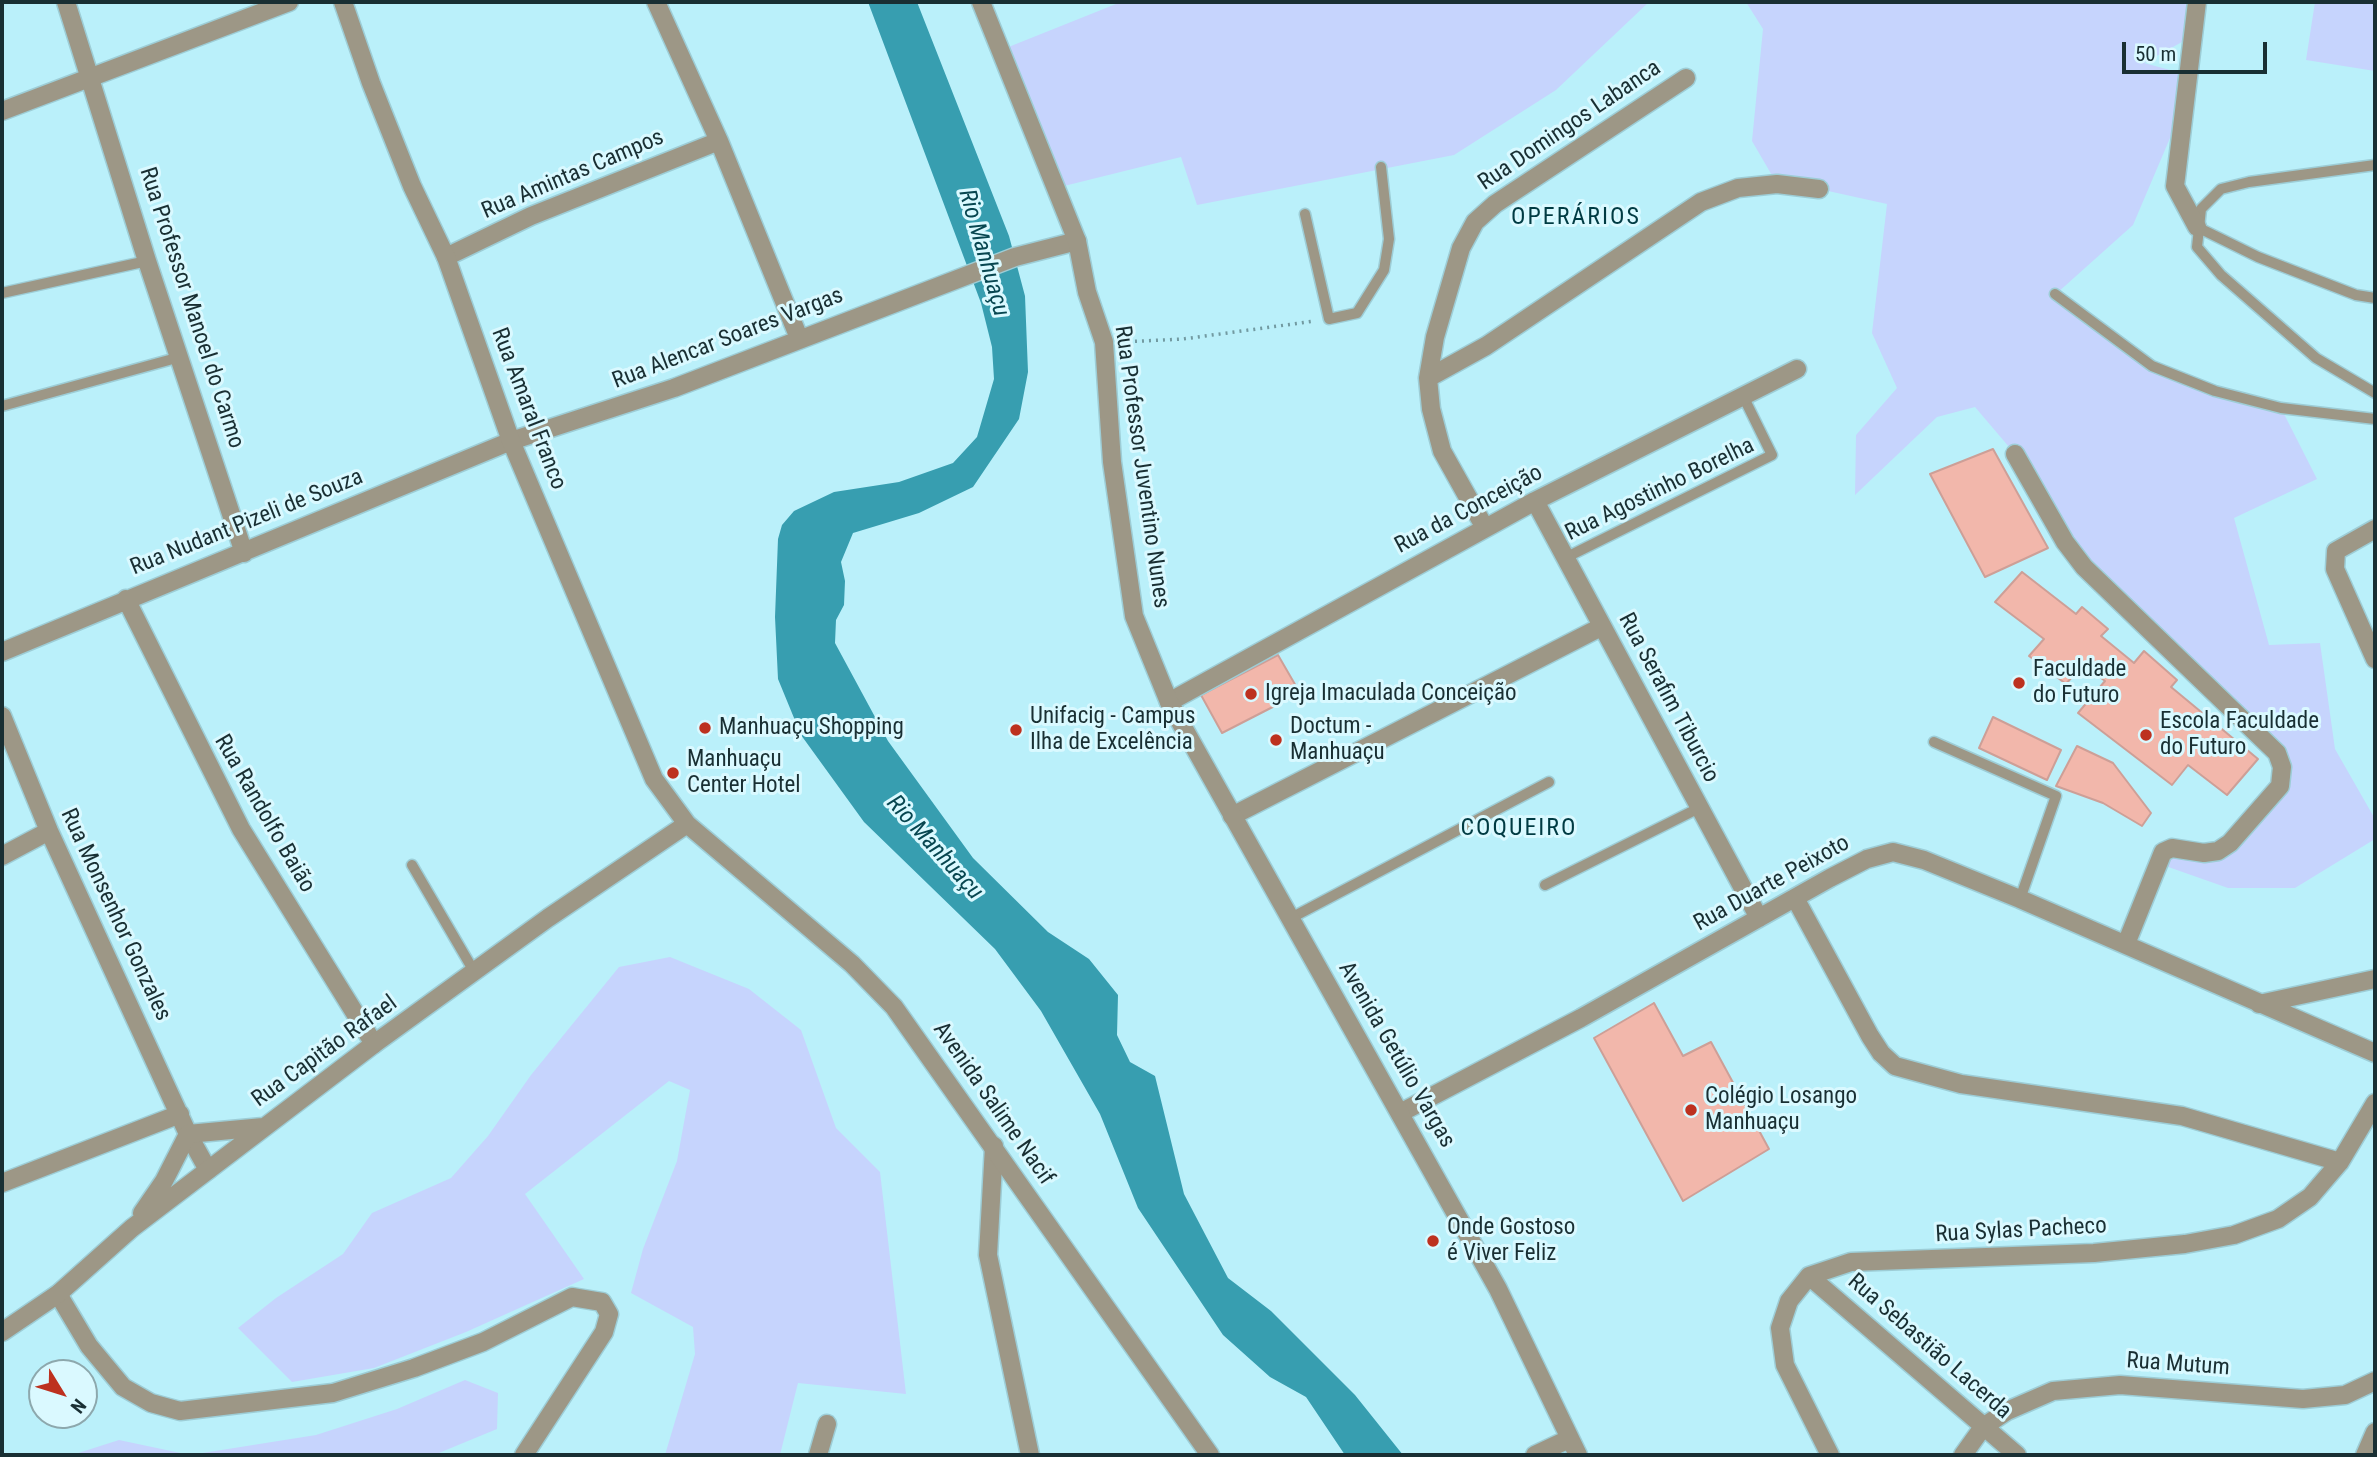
<!DOCTYPE html>
<html>
<head>
<meta charset="utf-8">
<style>
	body { margin:0 }
	#map { position:relative; width:2377px; height:1457px; overflow:hidden; background:#baf0fa; font-family:"Roboto Condensed",sans-serif }
	canvas { display:block }
	.frame { position:absolute; inset:0; border:4px solid #192f33; pointer-events:none }
	.north { position:absolute; left:28px; top:1359px; width:70px; height:70px; box-sizing:border-box; background:#daf9ff; border:2px solid #8da8ad; border-radius:50%; rotate:128deg; font-size:19px; font-weight:700; line-height:28px; text-align:center; color:#192f33 }
	.north::after { content:''; display:block; margin:auto; width:24px; height:32px; background:#bd311f; clip-path:polygon(50% 0,100% 100%,50% 72%,0 100%) }
	.scale { position:absolute; left:2122px; top:42px; width:145px; height:32px; box-sizing:border-box; border:4px solid #192f33; border-top:0; padding-left:9px; font-size:21px; line-height:24px; white-space:nowrap; color:#192f33; -webkit-text-stroke:5px #daf9ff; paint-order:stroke }
</style>
</head>
<body>
<div id="map">
<canvas width="2377" height="1457"></canvas>
<div class="frame"></div>
<div class="north">N</div>
<div class="scale">50 m</div>
</div>
<script>
const context = document.querySelector('canvas').getContext('2d');
context.lineJoin = 'round';
function fillPath(path, color) { context.fillStyle = color; context.fill(path, 'evenodd'); }
const poly = rows => new Path2D(rows.map(r => 'M' + r).join(''));
function trace(path, color, width, dash) { context.strokeStyle = color; context.lineWidth = width; context.lineCap = dash ? 'butt' : 'round'; context.setLineDash(dash || []); context.stroke(path); }
function write(font, color, halo, rows, align = 'center') {
  context.font = font + ' "Roboto Condensed",sans-serif'; context.lineWidth = 6; context.setLineDash([]); context.textBaseline = 'middle'; context.strokeStyle = halo; context.fillStyle = color; for (const [text, x, y, turn = 0] of rows) {
    context.save(); context.translate(x, y); context.rotate((+turn || 0) * Math.PI / 180); context.textAlign = isNaN(turn) ? turn : align; if (halo) context.strokeText(text, 0, 0); context.fillText(text, 0, 0); context.restore();
  }
}
const green = poly([
	[1121,2,1649,2,1556,90,1454,155,1197,205,1181,157,1056,188,1001,50],
	[1746,2,2197,2,2191,37,2144,63,2196,77,2133,225,2056,294,2153,366,2281,408,2317,479,2234,518,2269,645,2320,643,2335,749,2375,819,2375,839,2295,888,2228,888,2157,863,2163,852,2230,843,2282,768,2084,567,2015,454,1975,407,1937,417,1855,495,1856,435,1897,388,1872,333,1887,204,1819,189,1777,184,1752,141,1763,29],
	[2315,2,2375,2,2375,71,2306,60],
	[670,957,749,989,801,1030,836,1128,880,1172,906,1394,798,1383,780,1455,665,1455,695,1354,693,1327,631,1293,643,1249,677,1161,687,1106,690,1090,669,1081,525,1194,584,1279,466,1332,374,1368,292,1382,238,1328,276,1298,343,1254,372,1213,451,1178,488,1136,531,1075,619,967],
	[465,1380,498,1393,497,1429,434,1455,72,1455,119,1440,190,1455,316,1435,397,1409]
]);
const water = poly([
	[868,2,917,2,1009,236,1025,296,1028,372,1019,419,973,487,919,513,853,533,841,562,845,581,844,605,836,620,835,643,888,741,973,858,1048,932,1089,959,1118,995,1117,1035,1130,1062,1155,1076,1184,1194,1228,1278,1271,1311,1355,1395,1403,1455,1345,1455,1306,1397,1270,1377,1223,1335,1138,1208,1100,1114,1041,1011,995,949,864,822,801,735,778,679,775,617,778,539,782,525,794,511,834,492,899,482,953,463,977,437,994,379,992,347,981,303]
]);
const building = poly([
	[1993,449,2048,548,1985,577,1930,474,1993,449],
	[2022,572,2076,614,2082,607,2108,629,2101,636,2134,663,2144,651,2177,680,2171,687,2258,759,2227,795,2188,765,2172,785,2078,713,2105,681,2083,664,2066,684,2029,656,2044,639,1995,602,2022,572],
	[1278,655,1300,693,1222,733,1201,695,1278,655],
	[1993,717,2061,750,2047,780,1979,748,1993,717],
	[2077,746,2113,763,2151,813,2142,826,2103,803,2056,786,2077,746],
	[1654,1003,1683,1056,1711,1042,1769,1149,1683,1201,1594,1038,1654,1003]
]);
const path = poly([
	[1121,342,1183,339,1315,321]
]);
const service = poly([
	[2375,165,2249,182,2221,189,2201,209,2197,247,2221,275,2316,358,2375,393],
	[1305,214,1329,319,1357,313,1384,270,1389,239,1381,167],
	[2197,227,2258,257,2356,295,2375,298],
	[2,293,147,261],
	[2055,294,2152,366,2215,391,2281,408,2375,419],
	[2,406,180,357],
	[1565,558,1772,455,1743,396],
	[1934,742,2056,796,2020,899],
	[412,865,475,973],
	[1545,885,1699,808],
	[1291,918,1549,782]
]);
const minor = poly([
	[66,2,147,261,244,553],
	[656,2,719,141,799,338],
	[2,111,289,2],
	[2197,227,2175,186,2197,2],
	[446,257,531,216,719,141],
	[1428,378,1486,346,1701,202,1738,188,1777,184,1819,189],
	[2015,454,2065,542,2084,567,2277,753,2282,767,2280,786,2230,843,2218,851,2204,853,2172,848,2163,852,2126,944],
	[1535,501,1759,918],
	[1485,528,1442,451,1431,409,1428,378,1435,337,1461,248,1475,222,1495,204,1686,78],
	[2375,529,2336,551,2335,569,2375,659],
	[126,599,241,829,374,1044],
	[2,652,511,441,674,388,1015,257,1077,241],
	[1169,702,1535,501,1797,369],
	[2,716,49,831,188,1134,208,1170],
	[1232,816,1601,627],
	[2,856,49,831],
	[1795,898,1870,1036,1881,1053,1895,1066,1961,1084,2182,1116,2340,1162],
	[2259,1004,2375,979],
	[1402,1112,1581,1018,1830,878,1867,859,1893,852,1924,860,2020,899,2375,1053],
	[994,1146,988,1255,1030,1455],
	[2,1183,180,1114],
	[1809,1276,2017,1455],
	[58,1294,89,1346,123,1387,151,1403,180,1411,333,1393,414,1368,483,1342,572,1297,602,1302,609,1314,604,1332,524,1455],
	[818,1455,827,1424],
	[1830,1455,1785,1365,1780,1328,1789,1301,1809,1276,1851,1262,2094,1253,2185,1244,2234,1235,2278,1219,2310,1197,2340,1162,2375,1103],
	[1963,1455,1983,1427,2007,1411,2053,1391,2120,1385,2303,1399,2345,1395,2375,1381],
	[2365,1455,2375,1432]
]);
const tertiary = poly([
	[343,2,371,83,412,186,446,257,511,441,654,779,687,824,852,964,894,1007,1210,1455],
	[981,2,1077,241,1087,292,1104,342,1112,462,1134,616,1169,702,1498,1289,1578,1455],
	[142,1213,164,1181,188,1134,263,1127],
	[2,1332,58,1294,132,1228,374,1044,548,918,687,824],
	[1535,1455,1569,1439]
]);
const markers = [
	[2019,683,7,"#bd311f"],
	[1251,694,7,"#bd311f"],
	[705,728,7,"#bd311f"],
	[1016,730,7,"#bd311f"],
	[2146,735,7,"#bd311f"],
	[1276,740,7,"#bd311f"],
	[673,773,7,"#bd311f"],
	[1691,1110,7,"#bd311f"],
	[1433,1241,7,"#bd311f"]
];
const streetNames = [
	["Rua Domingos Labanca",1570,126,-34],
	["Rua Amintas Campos",573,175,-23],
	["Rua Professor Manoel do Carmo",191,308,72],
	["Rua Alencar Soares Vargas",728,339,-21],
	["Rua Amaral Franco",528,409,69],
	["Rua Professor Juventino Nunes",1141,467,82],
	["Rua Agostinho Borelha",1660,490,-26],
	["Rua da Conceição",1469,510,-28],
	["Rua Nudant Pizeli de Souza",247,523,-22],
	["Rua Serafim Tiburcio",1668,698,62],
	["Rua Randolfo Baião",264,814,60],
	["Rua Duarte Peixoto",1772,884,-29],
	["Rua Monsenhor Gonzales",115,915,65],
	["Rua Capitão Rafael",325,1052,-36],
	["Avenida Getúlio Vargas",1396,1055,60],
	["Avenida Salime Nacif",993,1104,55],
	["Rua Sylas Pacheco",2021,1231,-3],
	["Rua Sebastião Lacerda",1929,1347,41],
	["Rua Mutum",2178,1365,4]
];
const poiNames = [
	["Faculdade",2033,670],
	["do Futuro",2033,696],
	["Igreja Imaculada Conceição",1265,694],
	["Unifacig - Campus",1030,717],
	["Ilha de Excelência",1030,743],
	["Escola Faculdade",2160,722],
	["do Futuro",2160,748],
	["Doctum -",1290,727],
	["Manhuaçu",1290,753],
	["Manhuaçu Shopping",719,728],
	["Manhuaçu",687,760],
	["Center Hotel",687,786],
	["Colégio Losango",1705,1097],
	["Manhuaçu",1705,1123],
	["Onde Gostoso",1447,1228],
	["é Viver Feliz",1447,1254]
];
const neighbourhoodNames = [
	["OPERÁRIOS",1576,218],
	["COQUEIRO",1519,829]
];
const waterNames = [
	["Rio Manhuaçu",983,253,74],
	["Rio Manhuaçu",934,848,48]
];
fillPath(green, '#c6d4fd');
fillPath(water, '#379eb0');
fillPath(building, '#f2b7ab');
trace(building, '#cd9f97', 2);
trace(service, '#9dcdd6', 13);
trace(minor, '#9dcdd6', 21);
trace(tertiary, '#9dcdd6', 21);
trace(path, '#729aa1', 3.5, [2, 5]);
trace(service, '#9d9786', 10);
trace(minor, '#9d9786', 18);
trace(tertiary, '#9d9786', 18);
for (const [x, y, r, color] of markers) { const dot = new Path2D(); dot.arc(x, y, r, 0, 2 * Math.PI); context.fillStyle = color; context.fill(dot); trace(dot, '#daf9ff', 2.5); }
write('23px', '#192f33', '#daf9ff', streetNames);
write('23px', '#192f33', '#daf9ff', poiNames, 'left');
context.letterSpacing = '2px';
write('24px', '#003b43', '#daf9ff', neighbourhoodNames);
context.letterSpacing = '0px';
write('italic 24px', '#074650', '#daf9ff', waterNames);
</script>
</body>
</html>
